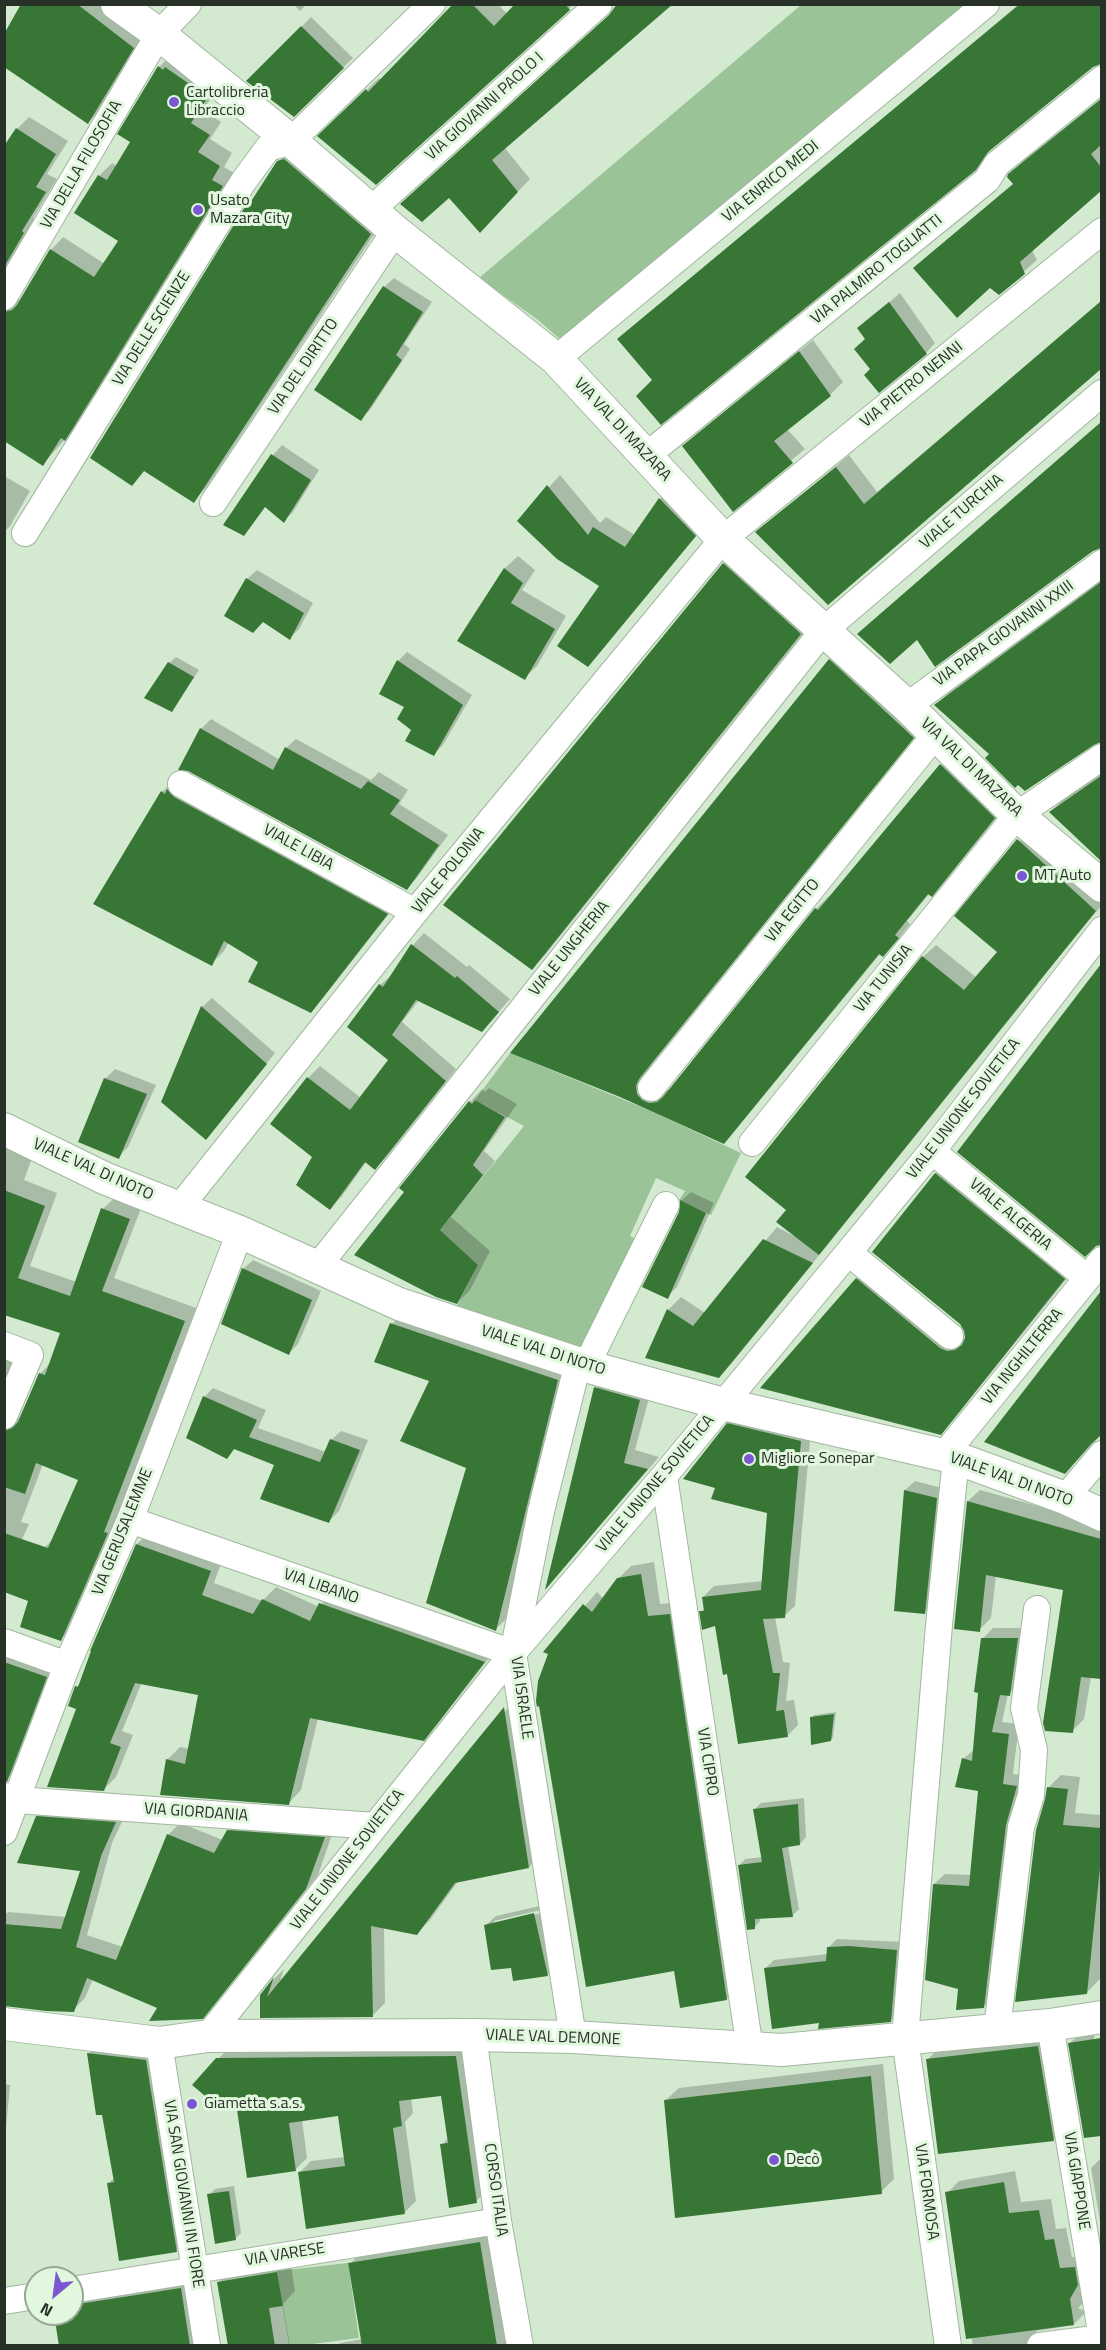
<!DOCTYPE html>
<html>
<head>
<meta charset="utf-8">
<style>
	body { margin:0 }
	#map { position:relative; width:1106px; height:2350px; overflow:hidden; background:#d3ead1; font-family:"Titillium Web",sans-serif }
	canvas { display:block }
	.frame { position:absolute; inset:0; border:6px solid #283127; pointer-events:none }
	.north { position:absolute; left:24px; top:2266px; width:60px; height:60px; box-sizing:border-box; background:#e1f7de; border:2px solid #97a895; border-radius:50%; rotate:209deg; font-size:16px; font-weight:700; line-height:24px; text-align:center; color:#283127 }
	.north::after { content:''; display:block; margin:auto; width:21px; height:27px; background:#7b58d2; clip-path:polygon(50% 0,100% 100%,50% 72%,0 100%) }
</style>
</head>
<body>
<div id="map">
<canvas width="1106" height="2350"></canvas>
<div class="frame"></div>
<div class="north">N</div>
</div>
<script>
const context = document.querySelector('canvas').getContext('2d');
context.lineJoin = 'round';
function fillPath(path, color) { context.fillStyle = color; context.fill(path, 'evenodd'); }
const poly = rows => new Path2D(rows.map(r => 'M' + r).join(''));
function trace(path, color, width, dash) { context.strokeStyle = color; context.lineWidth = width; context.lineCap = dash ? 'butt' : 'round'; context.setLineDash(dash || []); context.stroke(path); }
function write(font, color, halo, rows, align = 'center') {
  context.font = font + ' "Titillium Web",sans-serif'; context.lineWidth = 6; context.setLineDash([]); context.textBaseline = 'middle'; context.strokeStyle = halo; context.fillStyle = color; for (const [text, x, y, turn = 0] of rows) {
    context.save(); context.translate(x, y); context.rotate((+turn || 0) * Math.PI / 180); context.textAlign = isNaN(turn) ? turn : align; if (halo) context.strokeText(text, 0, 0); context.fillText(text, 0, 0); context.restore();
  }
}
const green = poly([
	[801,5,965,5,561,340,538,320,479,278],
	[510,1053,651,1111,741,1153,711,1215,679,1200,685,1191,656,1178,630,1236,641,1242,585,1350,456,1307,478,1265,440,1230,524,1126,475,1100],
	[348,2263,359,2338,305,2345,289,2345,277,2271]
]);
const shadow = poly([
	[23,4,106,4,145,34,101,110,88,122],
	[293,4,307,4,300,11],
	[455,4,498,4,508,15,517,4,573,4,569,9,320,136,379,78,382,80],
	[1019,4,1102,4,1102,63,1092,66,996,143,975,169,654,380,619,340],
	[311,17,353,58,294,115,249,81],
	[171,55,220,84,203,110,221,122,210,139,232,153,224,167,234,173,77,426,43,464,4,439,4,293,17,300,20,299,51,250,63,237,105,264,120,241,76,213,99,176,112,163,117,166,132,141,159,67],
	[1102,98,1102,189,1032,250,1037,260,999,293,1014,183,1010,175,1023,161],
	[29,117,68,141,47,174,57,179,33,218,36,220,4,273,4,149,17,129],
	[504,147,530,179,493,218,449,196],
	[292,149,383,221,206,488,193,501,145,470,131,484,249,203,256,196,278,162],
	[394,278,432,302,404,344,410,349,370,410,360,419,384,287],
	[900,293,935,343,926,353,872,369,867,339,859,328],
	[1102,301,1102,367,828,603,757,532,849,455,877,492],
	[813,340,843,382,830,395,787,429,805,449,733,509,684,446,697,434],
	[1102,422,1102,535,1052,572,917,638,859,634],
	[282,445,319,470,293,512,283,521,266,506,243,534,226,524,273,455],
	[560,475,600,523,606,517,635,535,660,499,672,488,706,524,588,665,601,585,519,520],
	[4,476,30,491,10,526,4,532],
	[736,551,813,621,545,955,532,968,724,564],
	[518,556,535,570,522,590,566,616,537,666,524,678,459,640,505,568],
	[257,570,313,603,299,629,290,638,247,579],
	[1102,579,1102,742,991,754,936,705,949,692],
	[843,648,925,724,652,1064,648,1072,663,1091,671,1089,816,909,829,896,830,898,953,752,1007,805,944,882,931,895,930,893,907,921,910,924,896,942,883,955,881,953,736,1129,723,1142,621,1096,830,660],
	[407,652,472,695,443,745,434,754,413,730,406,707,398,661],
	[176,657,199,670,172,711,169,663],
	[211,719,280,760,286,748,296,739,371,780,379,772,408,790,399,804,448,835,416,879,406,889,189,769,201,729],
	[1102,773,1102,856,1099,858,1051,812,1063,799],
	[175,779,399,901,323,998,310,1011,260,961,229,942,224,951,211,964,162,792],
	[1031,827,1102,892,1102,905,1039,980,1030,976,1038,984,732,1363,719,1376,647,1357,669,1309,681,1297,705,1313,777,1227,794,1236,789,1210,923,957,936,945,977,978,999,952,957,916],
	[424,933,467,967,469,965,510,999,482,1031,419,1000,402,1022,456,1069,387,1156,375,1168,367,1161,342,1196,330,1208,314,1156,308,1078,320,1066,361,1098,390,1060,380,985,393,974,413,945],
	[1102,967,1102,1029,1071,1006],
	[212,998,275,1053,206,1138,163,1101,202,1007],
	[1067,1014,1102,1049,1102,1244,1095,1245],
	[115,1069,156,1085,128,1147,118,1157,105,1079],
	[489,1088,517,1104,484,1151,495,1161,451,1217,490,1251,470,1290,457,1303,406,1192,470,1102,482,1089,485,1092],
	[4,1146,32,1158,24,1180,57,1193,30,1266,77,1282,103,1209,116,1196,142,1206,114,1278,196,1308,116,1519,120,1521,74,1626,61,1639,45,1547,54,1538,80,1479,43,1464,21,1522,29,1524,4,1578,4,1412,12,1418,19,1418,40,1374,51,1362,62,1332,4,1313],
	[948,1161,1077,1266,953,1420,940,1433,857,1279,870,1266,960,1338,966,1338,966,1331,961,1323,874,1252,936,1173],
	[691,1192,714,1203,677,1287,667,1297,681,1201],
	[253,1260,321,1291,298,1344,289,1353,243,1269],
	[1102,1293,1102,1434,1065,1473,987,1441],
	[405,1311,570,1368,508,1617,496,1629,468,1467,431,1380,392,1324],
	[4,1342,22,1350,4,1391],
	[609,1375,652,1387,635,1450,659,1457,548,1585,596,1388],
	[213,1388,266,1410,258,1428,326,1452,331,1440,341,1431,368,1440,339,1511,329,1521,276,1464,235,1448,226,1457,204,1397],
	[739,1413,811,1430,795,1606,784,1616,775,1617,783,1662,790,1663,786,1701,794,1700,798,1725,787,1736,728,1673,716,1624,701,1612,705,1608,703,1597,714,1586,763,1581,769,1512,717,1487,728,1424],
	[915,1481,946,1489,934,1603,924,1613,905,1490],
	[980,1490,1102,1524,1102,1678,1091,1677,1084,1719,1072,1731,1064,1589,996,1576,991,1618,979,1630,968,1501],
	[150,1532,223,1558,214,1583,262,1601,276,1587,319,1607,333,1592,496,1649,436,1726,423,1739,318,1718,301,1790,289,1803,167,1760,180,1747,189,1749,200,1694,142,1682,122,1731,133,1735,116,1777,103,1790,78,1708,76,1687,82,1682,92,1650,137,1544],
	[654,1562,660,1604,682,1602,740,1986,727,1999,675,1970,550,1654,545,1652,597,1592,604,1599,618,1579,631,1566],
	[993,1628,1028,1628,1021,1684,1008,1694,1002,1722,1019,1724,1013,1774,1027,1776,995,1995,984,2006,959,1988,934,1884,945,1874,972,1875,980,1790,963,1759,975,1749,982,1639],
	[12,1654,54,1668,15,1771,4,1780,4,1661],
	[517,1697,541,1854,529,1867,459,1880,430,1920,417,1933,384,1927,385,2003,372,2016,262,2016,262,1995,275,1978,284,1969,279,1984],
	[836,1712,833,1737,831,1740,812,1718,814,1715],
	[1061,1775,1080,1777,1075,1813,1102,1815,1102,1962,1100,1979,1087,1992,1048,1788],
	[804,1798,806,1837,800,1844,788,1846,799,1909,792,1916,760,1917,760,1921,754,1928,739,1866,745,1859,763,1857,754,1810,761,1803],
	[49,1805,127,1811,112,1843,87,1935,123,1947,168,1835,180,1823,223,1840,228,1831,240,1819,335,1826,318,1875,214,2005,202,2017,159,2008,93,1979,85,1998,73,2010,4,2004,4,1916,8,1912,66,1917,82,1870,37,1817],
	[544,1905,557,1965,547,1975,512,1966,486,1925,496,1916],
	[541,1910,542,1913,494,1924,494,1921],
	[837,1939,905,1942,899,2012,891,2020,821,2021,766,1968,774,1960,828,1954,829,1947],
	[1095,2029,1091,2066,1102,2067,1102,2135,1085,2137,1070,2043,1083,2031],
	[1051,2035,1066,2127,1053,2140,928,2059,941,2046],
	[98,2044,156,2050,186,2241,176,2250,108,2184,115,2177,103,2114,88,2054],
	[467,2045,488,2190,476,2201,442,2145,448,2138,442,2094,411,2098,413,2113,405,2122,416,2201,405,2212,300,2172,311,2161,345,2157,339,2114,302,2120,307,2158,296,2169,237,2102,218,2059,230,2047],
	[883,2064,894,2179,881,2192,666,2100,679,2088],
	[4,2084,10,2085,4,2151],
	[1102,2157,1102,2233,1091,2168],
	[1015,2171,1021,2202,1051,2199,1056,2229,1066,2228,1072,2257,1086,2256,1084,2302,1078,2308,1085,2311,1085,2313,1073,2325,1037,2331,1036,2335,1043,2346,973,2346,947,2193,959,2181],
	[234,2186,241,2233,235,2239,209,2195,215,2189],
	[492,2230,511,2346,338,2346,340,2343,362,2339,350,2264,362,2251],
	[290,2260,295,2291,283,2304,290,2346,229,2346,219,2282,232,2269],
	[193,2276,205,2346,61,2346,56,2314,72,2314,72,2295]
]);
const building = poly([
	[21,4,77,4,134,48,88,124,4,67,4,34],
	[453,4,472,4,494,26,515,4,565,4,570,10,376,185,317,136,366,89,368,92],
	[617,4,673,4,492,160,518,192,480,233,449,198,422,222,400,204,609,15],
	[1020,4,1101,4,1101,64,1093,67,988,152,976,170,661,425,636,396,652,380,617,339],
	[301,26,344,68,294,117,246,81],
	[158,66,163,70,165,67,208,97,191,123,210,135,198,152,220,166,212,180,223,186,65,441,61,438,43,466,4,441,4,312,12,310,17,305,50,249,94,277,118,241,74,213,98,175,107,180,130,142,117,134],
	[1101,99,1101,145,1091,154,1101,167,1101,191,1020,262,1025,274,999,295,990,288,957,318,913,268,1013,184,1007,177,1008,174],
	[16,128,56,154,36,187,46,192,22,231,24,233,4,267,4,146],
	[284,159,371,234,194,503,144,471,132,486,90,458,248,202,250,203,277,161],
	[383,286,423,312,396,355,402,360,361,421,314,390],
	[1101,301,1101,369,828,605,755,532,836,467,864,504],
	[889,302,927,354,879,393,864,375,870,369,854,349,865,339,857,328],
	[799,351,831,396,774,441,793,463,733,512,682,446],
	[1101,422,1101,548,1093,551,935,667,917,640,890,664,857,634],
	[271,454,311,480,284,523,265,507,244,536,223,525],
	[547,485,588,535,593,527,625,547,659,498,696,536,588,667,557,646,599,586,557,559,517,521],
	[723,563,801,634,532,970,443,905],
	[504,568,523,583,511,603,555,629,525,680,457,641],
	[246,578,304,613,290,640,263,622,253,633,224,616],
	[1101,582,1101,742,1094,745,1025,791,1018,785,1015,788,985,758,989,754,934,705],
	[829,659,914,738,639,1079,636,1086,637,1094,642,1100,649,1103,657,1102,663,1097,815,908,818,910,940,764,995,818,932,897,928,894,895,935,899,938,883,957,879,954,724,1144,620,1097,510,1053],
	[397,660,463,705,434,756,405,741,411,730,397,719,404,707,379,694],
	[168,662,194,677,172,712,144,698],
	[200,728,273,770,285,747,361,789,368,781,400,800,390,814,439,845,407,890,188,771,178,770],
	[1101,776,1101,861,1049,812],
	[167,789,174,797,388,914,311,1013,248,982,258,962,224,941,212,966,93,904,161,791,165,794],
	[1017,839,1096,911,819,1255,776,1222,786,1210,745,1177,922,956,964,990,997,952,954,916],
	[411,944,455,978,457,976,499,1012,482,1032,416,1000,392,1035,446,1081,375,1170,365,1162,330,1210,296,1185,312,1157,270,1124,307,1077,350,1110,388,1060,347,1027,379,984,383,987],
	[1101,964,1101,1245,1096,1246,1085,1257,957,1152],
	[201,1006,267,1064,206,1140,161,1102],
	[104,1078,147,1094,119,1159,78,1142],
	[475,1100,505,1117,473,1165,483,1175,440,1230,478,1265,457,1304,436,1297,354,1255,404,1192,399,1188,469,1101,472,1104],
	[935,1173,1065,1279,941,1435,760,1388,856,1278,940,1348,947,1351,955,1350,962,1345,965,1338,964,1331,960,1324,872,1252],
	[4,1190,45,1206,18,1278,70,1296,101,1208,130,1219,102,1291,185,1321,104,1532,108,1533,61,1641,20,1627,28,1601,4,1592,4,1533,48,1548,78,1480,36,1463,25,1494,4,1487,4,1431,12,1428,18,1422,39,1373,45,1375,60,1333,4,1315],
	[680,1200,706,1213,668,1299,642,1287,679,1212],
	[763,1239,813,1263,719,1378,645,1358,667,1309,693,1326],
	[242,1268,312,1300,289,1355,221,1324],
	[1101,1291,1101,1435,1091,1444,1065,1474,984,1442],
	[390,1323,558,1380,496,1631,426,1603,466,1468,400,1441,429,1381,374,1362],
	[594,1387,640,1400,624,1463,648,1469,545,1590],
	[203,1396,257,1420,249,1437,320,1462,330,1439,360,1450,329,1523,260,1499,274,1465,234,1449,227,1459,186,1438],
	[727,1423,801,1441,785,1618,763,1619,773,1673,780,1673,776,1711,784,1710,788,1737,738,1744,727,1674,723,1675,715,1626,702,1630,699,1611,704,1611,702,1597,761,1590,767,1513,711,1499,715,1488,683,1479],
	[904,1490,937,1498,925,1614,894,1611],
	[967,1501,1101,1539,1101,1679,1081,1677,1073,1733,1045,1731,1043,1723,1063,1590,986,1575,980,1632,954,1629],
	[136,1544,211,1571,202,1595,253,1614,262,1599,310,1621,319,1603,485,1662,424,1741,310,1718,289,1805,160,1795,166,1759,185,1764,198,1695,135,1683,110,1743,121,1747,104,1791,47,1787,76,1709,68,1706,75,1686,78,1687,91,1651,90,1651],
	[641,1574,648,1616,670,1614,727,2000,680,2008,674,1971,586,1987,539,1706,537,1707,536,1701,538,1681,548,1654,543,1652,583,1604,592,1612,617,1578],
	[981,1638,1018,1638,1010,1696,1000,1695,992,1732,1009,1734,1003,1784,1017,1786,1006,1825,984,2008,956,2010,958,1989,925,1980,933,1884,969,1886,978,1791,955,1787,962,1758,972,1761,978,1693,974,1692],
	[4,1662,47,1677,7,1782,4,1781],
	[504,1707,529,1868,455,1883,417,1935,371,1926,373,2017,260,2018,260,1995,274,1977,267,1997],
	[834,1714,831,1741,811,1745,810,1717],
	[1047,1787,1068,1789,1063,1825,1101,1828,1101,1858,1087,1994,1015,2002,1036,1830,1045,1799],
	[798,1804,800,1845,782,1848,793,1917,755,1919,755,1929,747,1930,738,1865,762,1862,753,1809],
	[36,1816,116,1822,101,1856,76,1947,116,1960,167,1834,214,1853,227,1830,325,1837,306,1889,203,2019,149,2021,157,2008,87,1978,74,2012,46,2011,4,2006,4,1924,61,1929,80,1871,17,1863],
	[534,1913,548,1976,513,1981,511,1968,491,1970,484,1925],
	[849,1946,897,1950,891,2022,818,2029,819,2023,772,2029,764,1968,826,1961,827,1947],
	[1101,2038,1101,2136,1084,2138,1068,2043],
	[1038,2046,1054,2141,938,2154,926,2059],
	[87,2053,146,2060,177,2252,119,2261,107,2183,114,2182,102,2115,96,2115],
	[456,2056,477,2203,449,2208,440,2144,448,2143,441,2096,399,2101,402,2126,393,2128,405,2214,306,2229,298,2172,345,2166,338,2116,289,2123,296,2171,247,2178,236,2103,217,2106,192,2085,216,2058],
	[871,2076,882,2194,675,2218,664,2100],
	[1004,2182,1009,2213,1039,2210,1045,2240,1054,2239,1060,2268,1075,2267,1078,2285,1070,2299,1074,2325,966,2339,945,2192],
	[229,2191,236,2240,215,2244,207,2194],
	[480,2242,497,2346,362,2346,348,2263],
	[277,2272,283,2306,269,2308,275,2346,228,2346,217,2282],
	[181,2288,190,2346,59,2346,54,2314,72,2314,72,2305]
]);
const minor = poly([
	[371,210,599,4],
	[4,297,159,34,188,4],
	[556,359,986,4],
	[646,456,987,180,997,164,1102,79],
	[213,503,395,231],
	[25,533,243,182,268,148,291,141,432,4],
	[907,706,1102,563],
	[181,784,415,912],
	[651,1088,935,735],
	[752,1143,1017,815,1102,757],
	[932,1151,1087,1278],
	[179,1208,415,912,723,539,1102,231],
	[849,1253,950,1336],
	[318,1266,823,631,1102,393],
	[4,1345,30,1355,4,1416],
	[586,1366,666,1205],
	[944,1455,1102,1260],
	[664,1476,750,2049],
	[1065,1498,1102,1454],
	[130,1520,513,1653],
	[4,1642,67,1665],
	[4,1796,17,1800,375,1826],
	[4,1832,67,1665,130,1520,240,1232],
	[997,2029,1021,1827,1031,1795,1034,1750,1024,1708,1037,1609],
	[473,2035,498,2221,520,2346],
	[208,2036,513,1653,664,1476,932,1151,1102,930],
	[573,2037,513,1653,541,1511,578,1363],
	[159,2043,207,2346],
	[72,2290,498,2221],
	[4,2301,36,2296],
	[948,2346,905,2038,939,1625,956,1458],
	[1040,2346,1102,2338,1050,2025]
]);
const tertiary = poly([
	[117,4,159,34,291,141,395,231,556,359,723,539,907,706,1017,815,1102,886],
	[4,1129,104,1178,240,1232,399,1304,586,1366,723,1404,956,1458,1065,1498,1102,1515],
	[4,2024,159,2043,208,2036,473,2035,573,2037,782,2050,1050,2025,1102,2017]
]);
const markers = [
	[174,102,6,"#7b58d2"],
	[198,210,6,"#7b58d2"],
	[1022,876,6,"#7b58d2"],
	[749,1459,6,"#7b58d2"],
	[192,2104,6,"#7b58d2"],
	[774,2160,6,"#7b58d2"]
];
const poiNames = [
	["Cartolibreria",186,93],
	["Libraccio",186,111],
	["Usato",210,201],
	["Mazara City",210,219],
	["MT Auto",1034,876],
	["Migliore Sonepar",761,1459],
	["Giametta s.a.s.",204,2104],
	["Decò",786,2160]
];
const streetNames = [
	["VIA GIOVANNI PAOLO I",485,107,-42],
	["VIA DELLA FILOSOFIA",82,165,-60],
	["VIA ENRICO MEDI",771,182,-39],
	["VIA PALMIRO TOGLIATTI",877,270,-39],
	["VIA DELLE SCIENZE",152,329,-58],
	["VIA DEL DIRITTO",304,367,-56],
	["VIA PIETRO NENNI",912,385,-39],
	["VIA VAL DI MAZARA",622,430,47],
	["VIALE TURCHIA",962,512,-41],
	["VIA PAPA GIOVANNI XXIII",1004,634,-36],
	["VIA VAL DI MAZARA",971,768,44],
	["VIALE LIBIA",298,848,29],
	["VIALE POLONIA",449,871,-51],
	["VIA EGITTO",793,911,-51],
	["VIALE UNGHERIA",570,949,-51],
	["VIA TUNISIA",884,979,-51],
	["VIALE UNIONE SOVIETICA",964,1109,-52],
	["VIALE VAL DI NOTO",93,1170,24],
	["VIALE ALGERIA",1010,1215,40],
	["VIALE VAL DI NOTO",543,1351,18],
	["VIA INGHILTERRA",1023,1357,-51],
	["VIALE VAL DI NOTO",1011,1480,20],
	["VIALE UNIONE SOVIETICA",656,1484,-50],
	["VIA GERUSALEMME",123,1532,-68],
	["VIA LIBANO",321,1587,19],
	["VIA ISRAELE",521,1698,82],
	["VIA CIPRO",707,1762,81],
	["VIA GIORDANIA",196,1813,4],
	["VIALE UNIONE SOVIETICA",348,1860,-52],
	["VIALE VAL DEMONE",553,2038,2],
	["VIA GIAPPONE",1076,2181,81],
	["CORSO ITALIA",495,2190,82],
	["VIA FORMOSA",926,2192,82],
	["VIA SAN GIOVANNI IN FIORE",183,2194,81],
	["VIA VARESE",285,2255,-9]
];
fillPath(green, '#9bc398');
fillPath(shadow, '#0003');
fillPath(building, '#387636');
trace(minor, '#a1b79f', 28);
trace(tertiary, '#a1b79f', 34);
trace(minor, '#fff', 26);
trace(tertiary, '#fff', 32);
for (const [x, y, r, color] of markers) { const dot = new Path2D(); dot.arc(x, y, r, 0, 2 * Math.PI); context.fillStyle = color; context.fill(dot); trace(dot, '#e1f7de', 2); }
write('16px', '#283127', '#e1f7de', poiNames, 'left');
write('16px', '#283127', '#e1f7de', streetNames);
</script>
</body>
</html>
